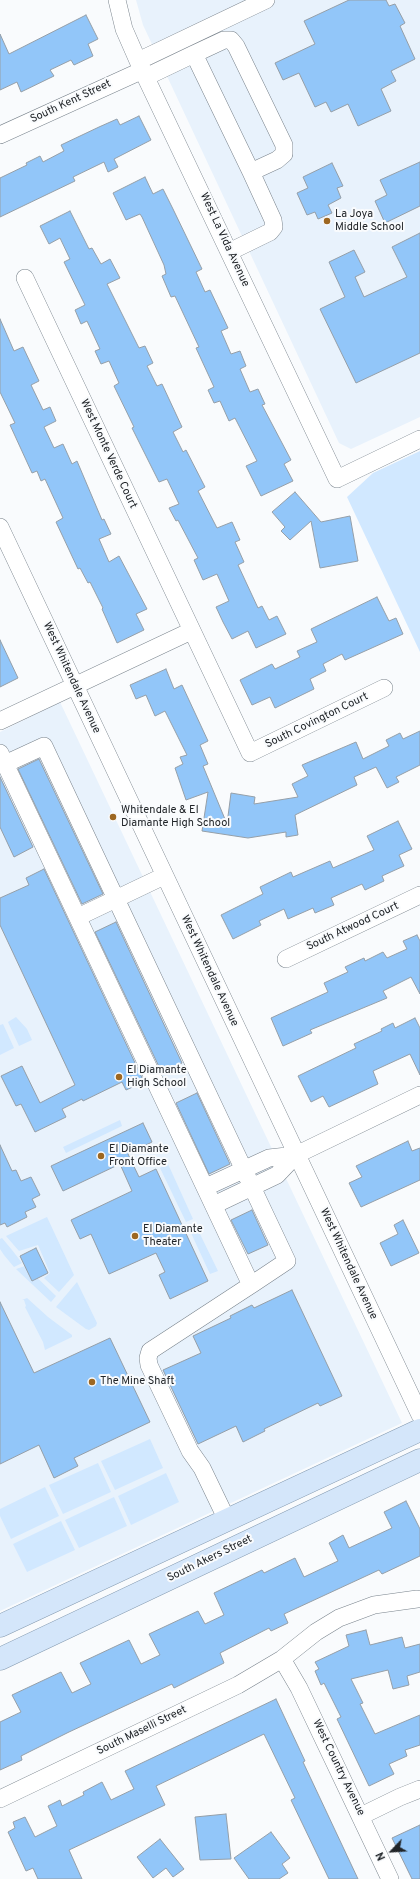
<!DOCTYPE html>
<html>
<head>
<meta charset="utf-8">
<style>
	body { margin:0 }
	#map { position:relative; width:420px; height:1879px; overflow:hidden; background:#f9fbfd; font-family:Overpass,sans-serif }
	canvas { display:block }
	.north { position:absolute; left:372px; top:1831px; width:40px; height:40px; -webkit-text-stroke:3px #f9fbfd; paint-order:stroke; rotate:245deg; font-size:11px; font-weight:700; line-height:16px; text-align:center; color:#202428 }
	.north::after { content:''; display:block; margin:auto; width:14px; height:18px; background:#202428; clip-path:polygon(50% 0,100% 100%,50% 72%,0 100%) }
</style>
</head>
<body>
<div id="map">
<canvas width="420" height="1879"></canvas>
<div class="north">N</div>
</div>
<script>
const context = document.querySelector('canvas').getContext('2d');
context.lineJoin = 'round';
function fillPath(path, color) { context.fillStyle = color; context.fill(path, 'evenodd'); }
const poly = rows => new Path2D(rows.map(r => 'M' + r).join(''));
function trace(path, color, width, dash) { context.strokeStyle = color; context.lineWidth = width; context.lineCap = dash ? 'butt' : 'round'; context.setLineDash(dash || []); context.stroke(path); }
function write(font, color, halo, rows, align = 'center') {
  context.font = font + ' Overpass,sans-serif'; context.lineWidth = 4; context.setLineDash([]); context.textBaseline = 'middle'; context.strokeStyle = halo; context.fillStyle = color; for (const [text, x, y, turn = 0] of rows) {
    context.save(); context.translate(x, y); context.rotate((+turn || 0) * Math.PI / 180); context.textAlign = isNaN(turn) ? turn : align; if (halo) context.strokeText(text, 0, 0); context.fillText(text, 0, 0); context.restore();
  }
}
const built = poly([
	[136,0,420,0,420,417,351,449,339,443,143,25],
	[60,702,402,1423,0,1611,0,732]
]);
const green = poly([
	[420,451,420,652,347,497,373,473],
	[16,1017,27,1029,32,1040,19,1046,8,1022],
	[3,1024,14,1048,0,1055,0,1025],
	[120,1120,122,1126,66,1153,63,1147],
	[168,1164,193,1219,186,1222,160,1168],
	[47,1217,74,1275,59,1292,44,1278,50,1273,38,1245,19,1251,6,1236],
	[198,1230,218,1271,210,1274,191,1233],
	[2,1238,12,1250,22,1263,14,1267,4,1255,0,1249,0,1239],
	[25,1266,56,1296,51,1302,16,1269],
	[77,1282,97,1323,96,1326,89,1330,86,1329,56,1307],
	[27,1298,48,1317,72,1335,72,1337,45,1350,43,1342,25,1307,26,1306,24,1300,22,1300],
	[150,1439,163,1468,115,1490,101,1461],
	[98,1463,111,1492,63,1514,49,1485],
	[166,1473,179,1502,131,1525,118,1496],
	[45,1487,59,1516,11,1539,0,1516,0,1509],
	[114,1497,127,1526,79,1548,65,1520],
	[61,1521,75,1550,27,1572,13,1544]
]);
const building = poly([
	[349,0,386,0,389,6,395,4,405,23,400,26,415,59,391,71,396,81,381,89,391,111,358,126,348,104,331,112,326,102,315,107,299,73,283,80,275,63,315,44,304,21,349,0],
	[86,15,98,39,88,44,93,56,74,65,71,60,50,70,54,76,21,92,17,82,0,90,0,34,9,54,86,15],
	[139,116,151,140,114,159,118,167,108,172,104,162,73,177,75,181,0,217,0,178,27,165,26,163,40,156,43,162,64,151,61,145,99,127,117,119,120,125,139,116],
	[420,162,420,206,385,223,375,201,387,195,380,180,420,162],
	[332,163,343,186,337,188,341,198,328,205,332,213,318,219,315,212,307,215,297,193,308,188,303,177,332,163],
	[145,177,153,194,163,189,173,209,202,269,196,272,205,292,210,290,228,328,221,331,231,354,240,351,246,366,240,369,250,392,258,389,265,404,262,405,291,460,284,464,293,481,261,496,246,466,257,461,235,418,229,421,220,401,214,403,208,390,214,387,196,348,199,347,175,296,171,297,162,276,166,274,164,265,142,217,140,214,126,220,113,193,145,177],
	[70,211,89,249,92,248,101,264,110,259,120,278,107,284,139,348,145,346,153,363,147,366,157,386,162,384,182,427,173,432,183,452,186,450,205,487,198,491,217,528,232,522,240,540,235,542,244,562,238,565,258,608,262,606,269,620,277,616,286,634,256,648,248,631,232,639,223,622,216,607,229,601,217,574,203,580,194,560,198,558,178,520,176,521,169,508,179,504,167,479,159,482,132,428,134,427,114,386,119,383,109,361,101,364,95,351,100,349,87,321,81,324,75,310,85,305,64,262,70,259,60,238,49,244,40,226,70,211],
	[420,233,420,353,356,383,320,309,345,297,329,262,354,250,365,272,355,277,364,297,407,277,392,247,420,233],
	[0,319,14,351,23,347,39,381,31,385,43,410,50,407,56,421,44,427,54,448,63,444,72,464,77,461,102,520,104,519,111,534,99,539,109,562,119,556,147,609,136,614,144,630,117,643,102,609,103,608,90,582,88,583,80,568,78,569,56,522,63,518,45,479,41,481,37,471,32,473,10,425,15,423,0,392,0,319],
	[295,492,321,522,350,516,358,561,320,568,311,521,290,540,281,531,285,527,272,512,295,492],
	[377,597,389,621,396,618,403,634,345,660,342,654,323,664,326,671,310,679,314,689,275,708,270,697,252,705,240,680,272,664,275,669,300,657,297,651,317,642,311,629,377,597],
	[0,640,18,678,0,687,0,640],
	[166,669,174,689,182,685,208,741,200,745,208,764,203,766,227,824,231,793,255,797,254,804,298,797,292,784,308,776,302,765,356,742,363,759,389,746,386,740,400,733,403,739,420,731,420,765,396,777,399,782,387,788,376,767,354,777,357,785,295,815,298,835,286,837,286,832,248,838,202,831,208,792,186,800,175,768,183,764,180,757,187,755,165,711,155,716,146,695,136,699,130,685,166,669],
	[39,759,103,894,82,904,18,769,39,759],
	[0,777,33,847,14,857,0,827,0,777],
	[398,821,412,849,399,855,404,866,382,876,384,881,365,890,362,884,331,898,334,905,315,913,313,908,288,919,284,909,259,921,261,925,233,939,221,915,263,894,260,887,291,872,293,877,330,861,333,868,374,850,367,836,398,821],
	[44,869,144,1082,126,1090,122,1082,83,1101,82,1099,62,1109,66,1117,35,1132,21,1104,16,1106,1,1076,22,1066,40,1103,75,1085,0,925,0,898,29,885,26,878,44,869],
	[116,922,182,1063,162,1073,95,932,116,922],
	[417,935,420,941,420,994,411,977,383,991,387,998,310,1030,312,1033,283,1046,271,1018,328,992,324,983,348,972,345,967,364,958,365,961,383,952,387,958,407,949,403,941,417,935],
	[415,1018,420,1028,420,1075,410,1054,373,1071,378,1084,329,1107,323,1096,311,1102,298,1076,356,1048,354,1044,382,1031,381,1029,393,1023,395,1028,415,1018],
	[197,1093,230,1164,209,1174,176,1103,197,1093],
	[143,1123,152,1142,128,1154,139,1177,156,1169,208,1281,170,1299,159,1275,165,1272,156,1253,109,1274,91,1234,80,1239,71,1220,132,1191,120,1164,63,1191,51,1166,143,1123],
	[408,1141,412,1151,420,1148,420,1180,361,1207,349,1183,362,1177,356,1166,408,1141],
	[0,1145,12,1171,16,1170,21,1181,31,1177,40,1195,32,1199,36,1207,25,1212,27,1217,7,1227,5,1223,0,1225,0,1145],
	[252,1210,268,1245,248,1254,231,1220,252,1210],
	[403,1220,419,1253,391,1266,380,1243,398,1234,394,1225,403,1220],
	[36,1248,48,1273,32,1281,20,1256,36,1248],
	[292,1290,342,1396,320,1406,318,1403,264,1429,265,1431,243,1442,236,1426,198,1444,163,1370,201,1353,193,1336,231,1318,230,1316,252,1305,254,1308,292,1290],
	[0,1302,34,1373,110,1338,150,1422,74,1458,78,1466,54,1478,39,1445,0,1464,0,1302],
	[406,1501,420,1529,420,1556,382,1574,379,1570,284,1614,288,1623,271,1631,269,1628,220,1653,224,1663,174,1688,172,1684,69,1732,21,1756,22,1760,0,1770,0,1722,21,1712,12,1695,61,1672,72,1693,91,1684,80,1663,129,1640,141,1664,160,1655,149,1634,198,1611,205,1624,224,1615,214,1593,262,1570,264,1573,295,1558,304,1577,338,1561,329,1543,343,1535,349,1548,392,1528,384,1512,406,1501],
	[366,1630,370,1645,402,1637,405,1648,420,1644,420,1672,407,1676,409,1685,393,1689,388,1670,351,1679,363,1703,360,1704,375,1734,420,1715,420,1745,405,1750,407,1756,389,1764,394,1774,369,1786,337,1719,341,1717,324,1683,321,1685,315,1671,319,1669,315,1662,349,1646,346,1635,366,1630],
	[276,1699,305,1761,303,1762,358,1879,329,1879,291,1800,295,1798,264,1734,156,1786,165,1805,69,1850,82,1879,38,1879,33,1868,26,1871,8,1832,15,1828,13,1822,25,1817,35,1837,57,1826,48,1806,60,1800,62,1806,84,1795,83,1792,102,1782,111,1800,134,1789,125,1771,276,1699],
	[226,1814,231,1859,200,1860,195,1817,226,1814],
	[420,1825,420,1879,412,1879,392,1838,420,1825],
	[271,1832,290,1858,282,1864,288,1873,279,1879,249,1879,234,1858,271,1832],
	[160,1839,184,1869,173,1877,166,1868,153,1878,137,1857,160,1839]
]);
const minor = poly([
	[117,0,124,29,138,61,337,479,420,439],
	[194,54,224,40,231,40,236,46,284,145,284,154,277,160,251,172],
	[138,61,266,0],
	[146,77,194,54,251,172,273,220,274,227,270,232,229,252],
	[0,135,143,70],
	[25,278,250,753,384,688],
	[0,527,420,1415],
	[0,721,191,631],
	[0,753,251,1285,150,1351,148,1358,149,1365,190,1451,202,1468,227,1520],
	[5,764,44,746,116,899,287,1261,251,1285],
	[78,917,164,876],
	[286,959,420,895],
	[206,1187,269,1158,296,1155,420,1095],
	[214,1205,277,1175,296,1155],
	[282,1659,299,1688,390,1879],
	[0,1799,238,1685,282,1659,316,1632,339,1618,374,1605,417,1599],
	[361,1816,400,1797,420,1789]
]);
const major = poly([
	[0,1626,420,1430],
	[0,1659,420,1460]
]);
const markers = [
	[327,221,4,"#9d6721"],
	[113,817,4,"#9d6721"],
	[119,1077,4,"#9d6721"],
	[101,1156,4,"#9d6721"],
	[135,1236,4,"#9d6721"],
	[92,1382,4,"#9d6721"]
];
const streetNames = [
	["South Kent Street",71,102,-25],
	["West La Vida Avenue",224,240,65],
	["West Monte Verde Court",108,454,65],
	["West Whitendale Avenue",71,678,65],
	["South Covington Court",317,721,-26],
	["South Atwood Court",353,927,-25],
	["West Whitendale Avenue",209,971,65],
	["West Whitendale Avenue",348,1264,65],
	["South Akers Street",210,1559,-26],
	["South Maselli Street",142,1731,-26],
	["West Country Avenue",338,1768,64]
];
const poiNames = [
	["La Joya",335,215],
	["Middle School",335,228],
	["Whitendale & El",121,811],
	["Diamante High School",121,824],
	["El Diamante",127,1071],
	["High School",127,1084],
	["El Diamante",109,1150],
	["Front Office",109,1163],
	["El Diamante",143,1230],
	["Theater",143,1243],
	["The Mine Shaft",100,1382]
];
fillPath(built, '#e8f2fc');
fillPath(green, '#d1e8ff');
fillPath(building, '#92c6f9');
trace(building, '#959fa8', 1);
trace(minor, '#79838c', 18);
trace(major, '#8298ae', 23);
trace(minor, '#fff', 17);
trace(major, '#d4e6fa', 22);
for (const [x, y, r, color] of markers) { const dot = new Path2D(); dot.arc(x, y, r, 0, 2 * Math.PI); context.fillStyle = color; context.fill(dot); trace(dot, '#f9fbfd', 1.5); }
write('11px', '#202428', '#f9fbfd', streetNames);
write('11px', '#202428', '#f9fbfd', poiNames, 'left');
</script>
</body>
</html>
